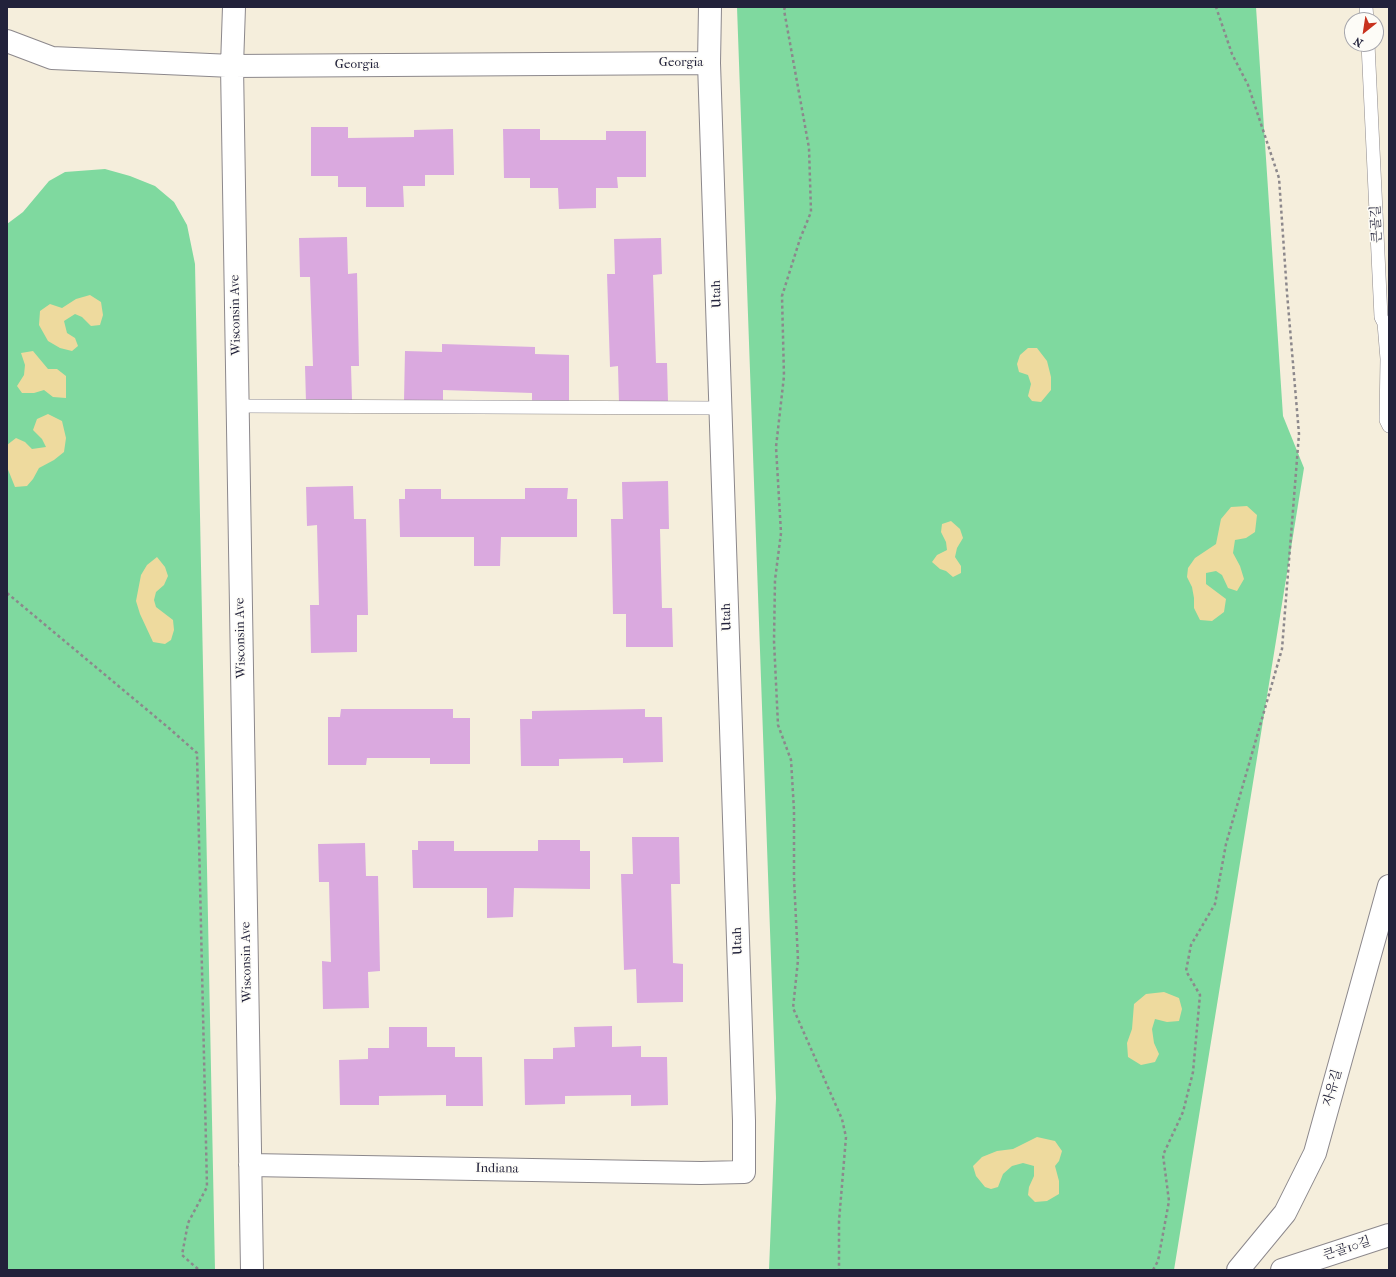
<!DOCTYPE html>
<html>
<head>
<meta charset="utf-8">
<style>
	body { margin:0 }
	#map { position:relative; width:1396px; height:1277px; overflow:hidden; background:#f5eedc; font-family:"IM FELL French Canon",serif }
	canvas { display:block }
	.frame { position:absolute; inset:0; border:8px solid #22223b; pointer-events:none }
	.north { position:absolute; left:1344px; top:12px; width:40px; height:40px; box-sizing:border-box; background:#fdfcf7; border:1px solid #a5a5ac; border-radius:50%; rotate:210deg; font-size:11px; font-weight:700; line-height:16px; text-align:center; color:#22223b }
	.north::after { content:''; display:block; margin:auto; width:14px; height:18px; background:#c8321e; clip-path:polygon(50% 0,100% 100%,50% 72%,0 100%) }
</style>
</head>
<body>
<div id="map">
<canvas width="1396" height="1277"></canvas>
<div class="frame"></div>
<div class="north">N</div>
</div>
<script>
const context = document.querySelector('canvas').getContext('2d');
context.lineJoin = 'round';
function fillPath(path, color) { context.fillStyle = color; context.fill(path, 'evenodd'); }
const poly = rows => new Path2D(rows.map(r => 'M' + r).join(''));
function trace(path, color, width, dash) { context.strokeStyle = color; context.lineWidth = width; context.lineCap = dash ? 'butt' : 'round'; context.setLineDash(dash || []); context.stroke(path); }
function write(font, color, halo, rows, align = 'center') {
  context.font = font + ' "IM FELL French Canon","Noto Serif KR",serif'; context.lineWidth = 3; context.setLineDash([]); context.textBaseline = 'middle'; context.strokeStyle = halo; context.fillStyle = color; for (const [text, x, y, turn = 0] of rows) {
    context.save(); context.translate(x, y); context.rotate((+turn || 0) * Math.PI / 180); context.textAlign = isNaN(turn) ? turn : align; if (halo) context.strokeText(text, 0, 0); context.fillText(text, 0, 0); context.restore();
  }
}
const green = poly([
	[737,7,1256,7,1283,416,1304,468,1174,1270,769,1270,776,1098],
	[105,169,130,176,155,186,174,202,187,225,195,264,215,1270,7,1270,7,224,23,212,49,181,65,172]
]);
const sand = poly([
	[90,295,101,302,103,315,100,325,91,326,82,317,75,314,64,321,67,333,75,338,78,346,72,351,60,348,48,341,39,325,40,311,50,304,62,308,76,299],
	[1028,348,1037,348,1047,361,1051,377,1051,390,1041,402,1032,401,1028,396,1031,384,1028,375,1019,372,1017,364,1020,355],
	[33,351,48,369,57,369,66,376,66,398,53,397,44,390,34,393,22,393,17,386,24,375,25,365,21,353],
	[48,414,62,421,66,438,64,452,54,460,39,468,33,479,27,486,15,487,7,467,7,445,16,438,25,442,32,449,46,447,42,439,33,430,37,419],
	[1247,506,1257,515,1255,532,1246,538,1235,540,1233,553,1240,566,1244,579,1237,591,1228,588,1222,575,1216,571,1206,573,1206,584,1226,599,1224,612,1212,621,1200,620,1194,608,1194,598,1192,587,1187,577,1188,568,1195,558,1216,544,1221,519,1231,507],
	[951,521,960,529,963,538,957,548,955,557,961,566,961,573,953,577,946,571,940,569,932,562,937,555,947,550,946,542,941,532,942,524],
	[157,557,165,567,168,576,164,585,156,592,154,600,156,607,173,620,174,630,171,640,165,644,153,642,140,614,136,601,141,575,147,565],
	[1164,992,1179,998,1182,1009,1179,1021,1167,1022,1155,1019,1152,1029,1154,1043,1159,1054,1155,1062,1141,1065,1128,1057,1127,1043,1132,1029,1134,1004,1146,994],
	[1037,1137,1055,1141,1062,1151,1059,1161,1055,1166,1059,1181,1059,1194,1047,1201,1035,1202,1028,1195,1029,1187,1034,1176,1034,1166,1023,1163,1012,1166,1003,1174,998,1187,991,1189,985,1187,976,1176,973,1166,982,1157,997,1151,1013,1149]
]);
const building = poly([
	[311,127,348,127,348,138,414,137,414,130,453,129,454,175,425,175,425,186,403,186,404,207,366,207,366,187,338,187,338,176,311,176],
	[503,129,540,129,540,140,606,140,606,131,646,131,646,177,617,177,618,188,596,188,596,208,559,209,558,188,530,188,530,178,504,178],
	[347,237,348,274,357,273,359,366,351,366,352,400,306,402,305,366,313,366,310,277,300,277,299,238],
	[661,238,662,274,653,275,656,363,667,363,668,402,619,403,618,366,610,367,607,274,615,274,614,239],
	[442,344,535,347,535,354,569,355,569,401,532,401,532,393,443,390,443,401,404,401,405,351,442,352],
	[668,481,669,529,660,529,662,608,672,608,673,647,626,647,626,614,613,614,611,519,623,519,622,482],
	[353,486,354,519,366,519,368,615,357,615,357,652,311,653,310,605,319,605,317,525,307,526,306,487],
	[525,488,568,488,567,499,577,499,577,537,501,537,500,566,474,566,474,537,400,537,399,499,405,499,405,489,441,489,441,499,525,499],
	[341,709,453,709,453,718,470,718,470,764,430,764,430,758,367,758,366,765,328,765,328,717,340,717],
	[645,709,645,717,662,717,663,762,623,763,623,758,559,759,559,766,521,766,520,719,532,719,532,711],
	[632,837,679,837,680,884,671,884,673,963,683,964,683,1002,637,1003,636,969,624,970,621,874,633,874],
	[538,840,580,840,580,851,590,851,590,889,514,888,513,917,487,918,487,888,413,888,412,850,418,850,418,841,454,841,454,851,538,851],
	[365,843,366,876,378,876,380,971,368,972,369,1008,323,1009,322,961,331,962,329,882,319,882,318,844],
	[612,1026,612,1047,641,1046,641,1057,667,1057,668,1105,631,1106,631,1095,565,1096,565,1104,525,1105,524,1059,553,1059,553,1048,575,1047,574,1027],
	[389,1027,427,1027,427,1047,455,1047,455,1057,482,1057,483,1106,446,1106,446,1095,379,1096,379,1105,340,1105,339,1060,368,1059,368,1048,389,1048]
]);
const path = poly([
	[785,7,784,10,809,148,811,212,800,239,782,296,784,376,776,447,781,533,775,580,774,641,778,725,791,760,794,810,794,879,798,960,793,1008,842,1119,846,1137,839,1221,839,1270],
	[7,593,170,729,197,753,207,1187,188,1223,182,1255,199,1270],
	[1153,1270,1158,1261,1169,1201,1163,1155,1183,1112,1193,1072,1200,995,1186,971,1191,945,1215,904,1226,844,1282,649,1299,434,1287,293,1279,178,1248,85,1232,54,1216,7]
]);
const service = poly([
	[1366,7,1367,20],
	[1368,44,1381,317,1384,323,1387,359,1386,420,1389,426],
	[237,406,720,408]
]);
const minor = poly([
	[234,7,232,66,252,1270],
	[7,41,52,58,232,66,709,63],
	[250,1165,701,1173,744,1172,744,1121,709,63,710,7],
	[1238,1270,1285,1213,1315,1153,1389,886],
	[1282,1270,1389,1235]
]);
const streetNames = [
	["Georgia",681,63],
	["Georgia",357,65],
	["큰골길",1377,224,-93],
	["Utah",717,294,-92],
	["Wisconsin Ave",236,315,-91],
	["Utah",727,617,-92],
	["Wisconsin Ave",241,638,-91],
	["Utah",738,941,-92],
	["Wisconsin Ave",247,962,-91],
	["자유길",1333,1088,-74],
	["Indiana",497,1169,1],
	["큰골10길",1347,1249,-18]
];
fillPath(green, '#7fd99f');
fillPath(sand, '#eeda9e');
fillPath(building, '#daa9df');
trace(service, '#8c888c', 14);
trace(minor, '#8c888c', 24);
trace(path, '#8c888c', 2.5, [3, 3]);
trace(service, '#fff', 13);
trace(minor, '#fff', 22);
write('13px', '#22223b', '#fdfcf7', streetNames);
</script>
</body>
</html>
